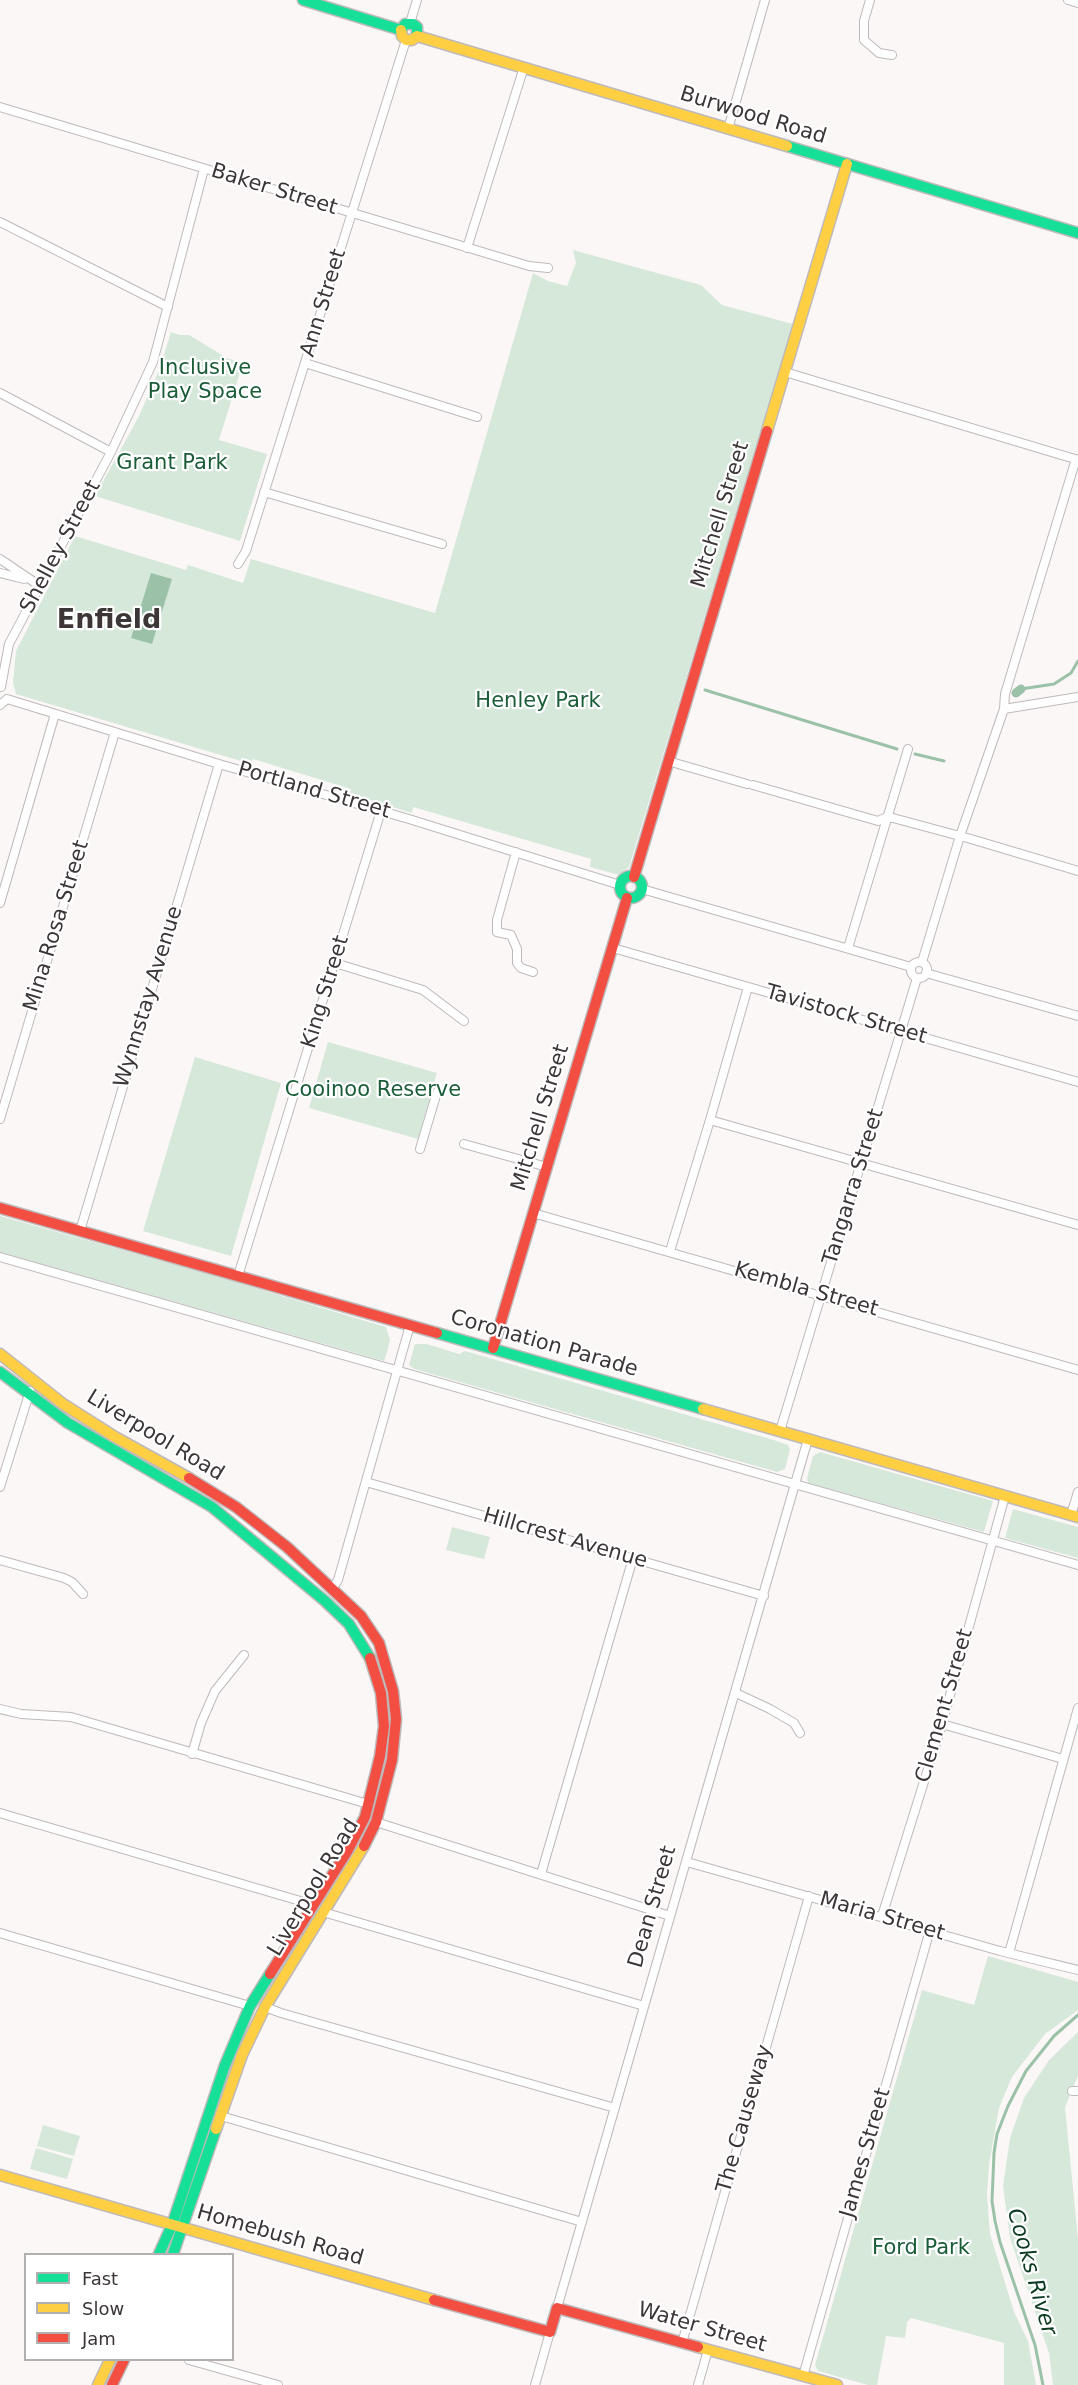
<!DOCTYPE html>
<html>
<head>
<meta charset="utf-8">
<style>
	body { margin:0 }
	#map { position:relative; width:1078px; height:2385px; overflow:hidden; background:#fcf7f7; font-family:"DejaVu Sans",sans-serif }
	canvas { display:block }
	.legend { position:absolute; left:24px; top:2253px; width:210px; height:108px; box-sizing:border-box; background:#fff; border:2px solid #b1afaf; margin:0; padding:8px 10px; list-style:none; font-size:18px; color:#3c3637 }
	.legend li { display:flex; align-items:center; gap:12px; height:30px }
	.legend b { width:30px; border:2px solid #b1afaf }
</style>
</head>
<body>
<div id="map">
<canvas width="1078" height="2385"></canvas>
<ul class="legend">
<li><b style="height:8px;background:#16e098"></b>Fast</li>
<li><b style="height:8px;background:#ffcf43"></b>Slow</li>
<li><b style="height:8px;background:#f24e42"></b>Jam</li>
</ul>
</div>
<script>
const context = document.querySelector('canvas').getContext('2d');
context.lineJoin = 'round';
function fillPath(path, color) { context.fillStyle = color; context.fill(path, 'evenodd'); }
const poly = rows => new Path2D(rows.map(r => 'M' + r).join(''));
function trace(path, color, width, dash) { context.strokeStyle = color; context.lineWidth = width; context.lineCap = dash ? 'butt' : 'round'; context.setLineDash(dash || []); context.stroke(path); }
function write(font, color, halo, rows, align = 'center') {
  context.font = font + ' "DejaVu Sans",sans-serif'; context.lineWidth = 4.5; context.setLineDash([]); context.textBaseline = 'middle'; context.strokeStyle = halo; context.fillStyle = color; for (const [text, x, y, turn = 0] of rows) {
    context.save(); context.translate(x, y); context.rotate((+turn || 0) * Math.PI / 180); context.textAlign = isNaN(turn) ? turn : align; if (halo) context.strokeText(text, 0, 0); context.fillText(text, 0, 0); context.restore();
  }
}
const green = poly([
	[573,250,701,285,722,305,793,324,629,867,619,875,590,867,591,859,413,807,412,813,350,794,351,789,253,759,251,764,16,694,13,683,16,651,75,536,186,570,188,565,243,583,251,559,435,613,533,273,548,281,567,286,576,263],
	[171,332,180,335,189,335,227,358,243,363,219,440,267,454,240,541,95,496,139,416,159,370],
	[328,1042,437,1073,418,1139,309,1108],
	[195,1057,281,1083,231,1256,143,1231],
	[0,1216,208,1274,386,1327,390,1340,387,1352,384,1361,0,1252],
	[415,1344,427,1344,459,1354,465,1351,777,1441,788,1445,790,1449,785,1469,777,1472,414,1369,409,1365],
	[820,1452,993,1501,984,1532,808,1483,807,1478,813,1456],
	[1013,1509,1078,1527,1078,1558,1005,1538],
	[452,1527,490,1537,484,1559,446,1550],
	[988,1956,1078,1982,1078,2010,1045,2034,1012,2077,999,2108,989,2165,987,2195,990,2234,1014,2312,1028,2341,1036,2385,1004,2385,1004,2343,911,2318,907,2322,905,2338,886,2336,877,2385,868,2385,818,2371,815,2365,922,1990,974,2005],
	[1078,2032,1078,2076,1065,2107,1078,2239,1078,2385,1053,2385,1049,2353,1010,2238,1003,2186,1010,2138,1024,2098,1049,2060],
	[43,2125,80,2136,74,2156,37,2146],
	[36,2148,73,2159,67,2179,30,2169]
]);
const water = poly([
	[151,573,172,579,152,644,131,638]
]);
const stream = poly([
	[1021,689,1054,684,1071,673,1078,661],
	[705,690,897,749],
	[915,754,944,761],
	[1043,2385,1035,2345,1000,2242,995,2221,992,2201,994,2153,997,2134,1008,2106,1026,2071,1054,2036,1078,2015]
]);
const canal = poly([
	[1016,693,1021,689]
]);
const street = poly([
	[870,0,864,21,864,40,879,53,892,55],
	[1068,0,1078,3],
	[410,23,417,0],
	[0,107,529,266,548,268],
	[728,129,765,0],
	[0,222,168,307],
	[467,248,524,67],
	[305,363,477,417],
	[785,372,1078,460],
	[0,393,111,452],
	[264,492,442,544],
	[0,559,40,586],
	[238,564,246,551,406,40],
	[0,573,24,579],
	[1,687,9,644,111,452,153,362,204,169],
	[7,699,219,764,409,819,620,885],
	[0,705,7,699],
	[1004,709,1078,697],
	[668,761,747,784],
	[753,785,878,821,887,817,893,818,971,839,1078,871],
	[516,852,497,920,497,932,511,935,517,949,517,963,521,968,533,972],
	[642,889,911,967],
	[0,903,55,714],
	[613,948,1078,1082],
	[848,948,908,749],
	'911 970a8 8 0 1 1 16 0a8 8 0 1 1-16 0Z',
	[922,962,960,836,1004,709,1005,694,1076,459],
	[335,963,423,990,464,1021],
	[926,973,1078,1016],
	[0,1119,115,732],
	[710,1120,1078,1225],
	[464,1144,547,1167],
	[420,1149,437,1092],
	[533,1213,1078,1370],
	[80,1231,219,764],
	[670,1251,710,1120,748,987],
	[0,1257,1078,1565],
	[238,1276,381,811],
	[780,1431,917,978],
	[366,1482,764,1596],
	[0,1487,30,1391],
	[1071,1515,1078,1492],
	[0,1560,64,1578,72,1582,83,1594],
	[332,1589,338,1580,410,1325],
	[736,1693,770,1709,794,1723,800,1733],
	[0,1709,21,1714,71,1717,368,1804],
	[942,1724,1063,1759],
	[192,1754,201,1723,215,1691,244,1655],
	[0,1813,314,1905],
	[376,1822,670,1916],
	[687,1862,1000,1951,1078,1970],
	[541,1874,633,1558],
	[323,1912,644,2006],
	[882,1916,942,1724,1005,1496],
	[0,1933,250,2006],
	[1009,1953,1078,1708],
	[265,2007,281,2013,615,2108],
	[1072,2091,1078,2091],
	[221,2116,582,2222],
	[557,2308,808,1439],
	[682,2343,809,1896],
	[189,2360,278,2385],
	[803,2376,930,1930],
	[535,2385,550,2332],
	[698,2385,708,2350]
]);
const fast = poly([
	[303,0,401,30],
	[401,30,405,24,413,24,417,27,417,36],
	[787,146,1078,233],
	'620 887a11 11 0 1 1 22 0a11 11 0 1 1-22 0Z',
	[437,1333,703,1409],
	[0,1372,68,1423,212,1507,325,1601,349,1624,370,1658],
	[159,2254,172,2225,225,2065,250,2006,270,1974],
	[173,2254,216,2129]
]);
const slow = poly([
	[401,30,402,36,406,40,412,40,417,36],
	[417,36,787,146],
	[767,431,847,164],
	[0,1354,63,1404,115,1437,189,1478],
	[703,1409,1078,1517],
	[216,2129,242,2055,265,2007,364,1846],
	[0,2175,434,2300],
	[698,2347,837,2385],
	[98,2385,110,2360]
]);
const jam = poly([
	[634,877,767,431],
	[0,1208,437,1333],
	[493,1348,627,898],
	[189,1478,236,1507,287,1547,361,1616,379,1643,393,1691,396,1719,392,1760,376,1822,364,1846],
	[270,1974,348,1850,365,1817,380,1756,384,1726,381,1693,370,1658],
	[434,2300,550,2332,557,2308,698,2347],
	[112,2385,124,2360]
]);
const streetNames = [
	["Burwood Road",753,116,17],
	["Baker Street",274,190,17],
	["Ann Street",324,303,-73],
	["Mitchell Street",721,515,-73],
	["Shelley Street",61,547,-62],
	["Portland Street",314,791,16],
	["Mina Rosa Street",57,926,-73],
	["King Street",326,992,-73],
	["Wynnstay Avenue",149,997,-73],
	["Tavistock Street",846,1015,16],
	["Mitchell Street",541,1118,-73],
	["Tangarra Street",854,1187,-73],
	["Kembla Street",806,1290,16],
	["Coronation Parade",544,1344,16],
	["Liverpool Road",155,1436,31],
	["Hillcrest Avenue",565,1539,16],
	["Clement Street",945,1706,-74],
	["Liverpool Road",314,1888,-59],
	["Dean Street",653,1907,-74],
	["Maria Street",882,1917,16],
	["The Causeway",745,2119,-74],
	["James Street",866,2153,-74],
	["Homebush Road",280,2236,16],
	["Water Street",702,2328,16]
];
const parkNames = [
	["Inclusive",205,369],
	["Play Space",205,393],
	["Grant Park",172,464],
	["Henley Park",538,702],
	["Cooinoo Reserve",373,1091],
	["Ford Park",921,2249]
];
const waterNames = [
	["Cooks River",1031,2272,74]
];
const districtNames = [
	["Enfield",109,621]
];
fillPath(green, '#d6e8d9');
fillPath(water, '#9bc2a8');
trace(stream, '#9bc2a8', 3);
trace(canal, '#9bc2a8', 9);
trace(street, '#beb9ba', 10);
trace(fast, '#beb9ba', 13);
trace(slow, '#beb9ba', 13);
trace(jam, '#beb9ba', 13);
trace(street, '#fffefe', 8);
trace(fast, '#16e098', 10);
trace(slow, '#ffcf43', 10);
trace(jam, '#f24e42', 10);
write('21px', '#3c3637', '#fff', streetNames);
write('21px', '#1b5d38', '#fff', parkNames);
write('italic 22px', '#0d3c22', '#fff', waterNames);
write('bold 27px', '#3c3637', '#fff', districtNames);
</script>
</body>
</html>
